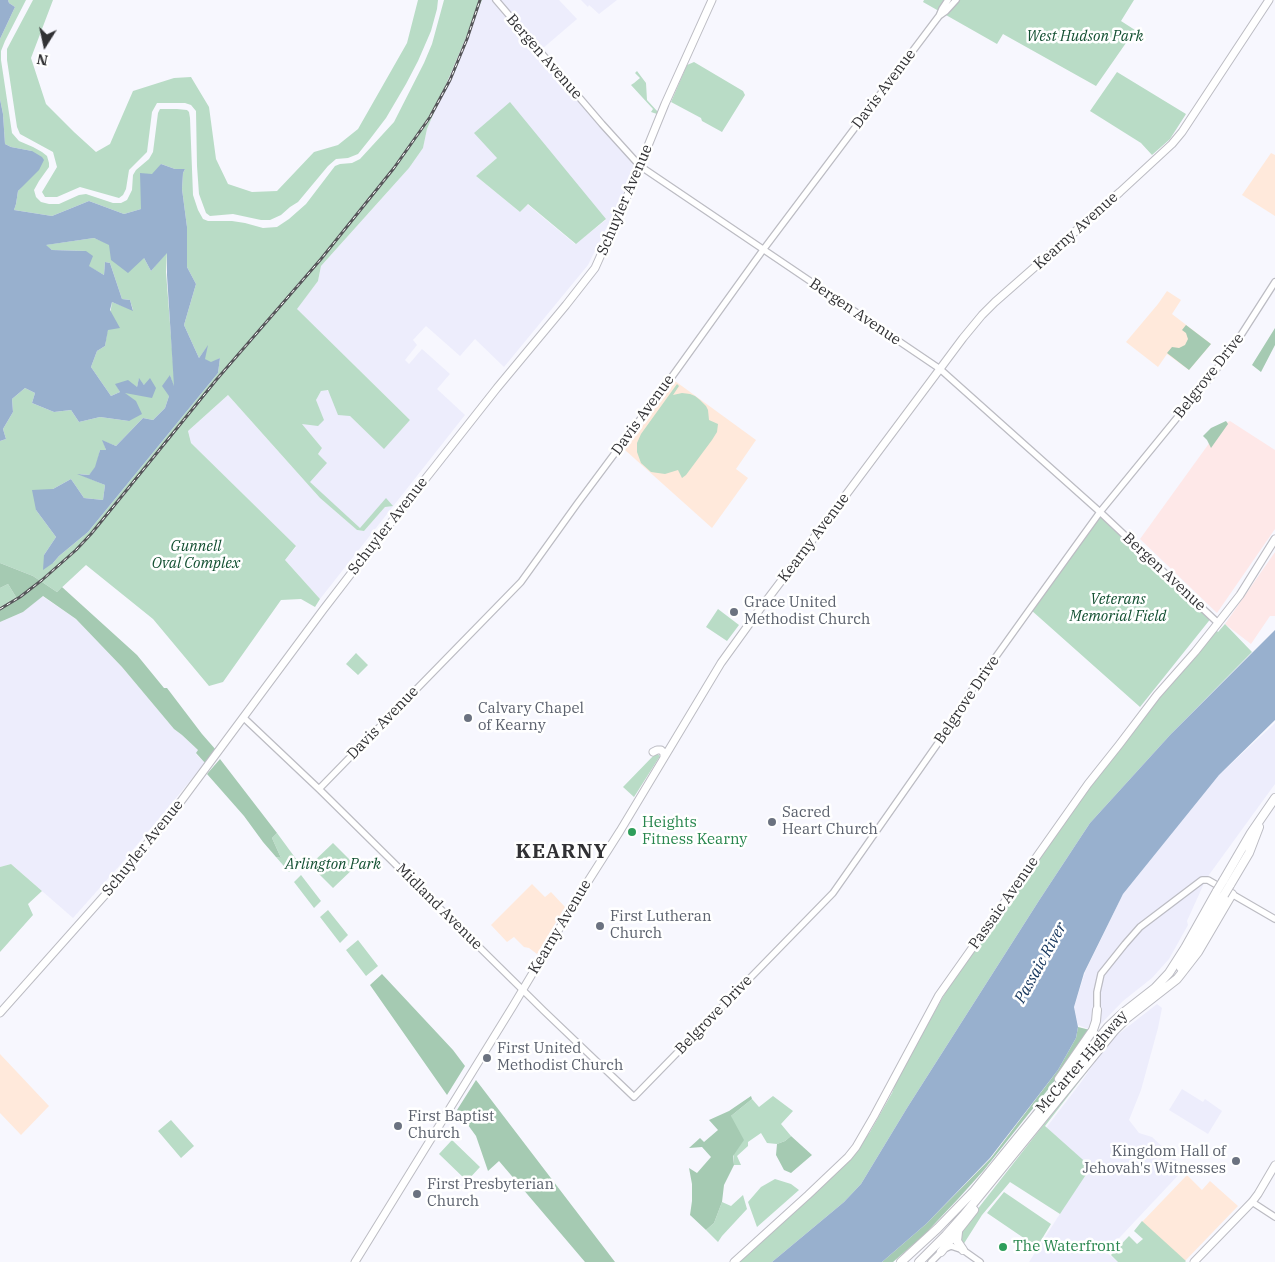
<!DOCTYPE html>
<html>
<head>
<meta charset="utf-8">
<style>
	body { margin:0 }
	#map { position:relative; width:1275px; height:1262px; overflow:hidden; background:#f7f7fe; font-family:"IBM Plex Serif",serif }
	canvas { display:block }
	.north { position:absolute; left:20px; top:20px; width:50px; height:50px; -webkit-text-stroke:4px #fff; paint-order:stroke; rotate:190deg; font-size:14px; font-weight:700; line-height:20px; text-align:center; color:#313134 }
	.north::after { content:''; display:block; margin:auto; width:18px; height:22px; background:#313134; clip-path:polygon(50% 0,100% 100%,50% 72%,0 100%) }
</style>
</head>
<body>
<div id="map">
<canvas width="1275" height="1262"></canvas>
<div class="north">N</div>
</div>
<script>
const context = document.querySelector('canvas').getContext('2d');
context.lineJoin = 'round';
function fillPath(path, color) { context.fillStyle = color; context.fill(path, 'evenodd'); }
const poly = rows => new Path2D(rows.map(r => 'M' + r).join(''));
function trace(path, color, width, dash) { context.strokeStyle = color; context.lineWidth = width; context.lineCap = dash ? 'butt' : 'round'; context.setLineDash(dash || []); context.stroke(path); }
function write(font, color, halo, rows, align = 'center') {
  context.font = font + ' "IBM Plex Serif",serif'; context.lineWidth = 5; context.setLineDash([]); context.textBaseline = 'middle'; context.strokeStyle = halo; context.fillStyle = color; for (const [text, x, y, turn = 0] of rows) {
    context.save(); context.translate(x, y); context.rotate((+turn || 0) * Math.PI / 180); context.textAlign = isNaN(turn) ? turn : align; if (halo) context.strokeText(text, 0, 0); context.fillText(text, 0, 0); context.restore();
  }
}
const commercial = poly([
	[1230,421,1275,450,1275,529,1217,613,1140,539,1223,424],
	[1275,552,1275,616,1270,616,1251,644,1225,624]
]);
const built = poly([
	[482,0,559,0,577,19,542,49,638,164,588,265,504,367,475,339,460,356,426,326,413,340,417,345,405,360,409,364,422,349,450,374,437,389,465,415,320,599,285,560,296,547,191,443,188,431,228,395,320,498,357,530,364,531,385,507,386,499,360,529,309,482,318,454,322,448,302,424,321,391,327,390,350,416,384,448,410,420,296,309,318,281,321,266,409,168,423,148,427,129],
	[497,158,606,220,575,244,527,204,520,212,476,176],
	[581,0,617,0,599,14,589,5,588,7],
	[42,596,76,619,122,667,174,729,182,735,198,750,196,754,205,763,121,864,73,918,11,864,0,867,0,622,23,612],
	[1275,723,1275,784,1206,879,1187,921,1188,925,1169,959,1152,978,1123,1001,1094,1031,1078,1025,1074,1007,1085,972,1123,894,1219,775],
	[1157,1004,1162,1008,1158,1028,1141,1090,1129,1120,1139,1133,1152,1137,1185,1168,1106,1252,1118,1262,1029,1262,1090,1167,1046,1128,1082,1081,1098,1057,1116,1036],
	[1182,1089,1203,1102,1205,1099,1222,1111,1208,1134,1169,1110]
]);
const education = poly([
	[1271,153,1275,155,1275,216,1242,195],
	[1167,291,1181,300,1172,314,1211,344,1189,370,1167,354,1158,367,1126,342,1158,304],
	[675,381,756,440,736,469,748,478,712,528,625,450],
	[532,884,545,897,551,892,565,907,537,954,529,948,524,947,514,937,507,942,491,925],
	[0,1054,49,1106,21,1135,0,1113],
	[1187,1175,1202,1190,1210,1181,1238,1206,1185,1261,1142,1222]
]);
const green = poly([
	[8,0,26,0,5,41,1,51,1,60,12,133,19,141,33,147,42,152,47,156,49,163,49,167,39,181,34,190,36,197,41,202,49,204,59,204,79,195,86,194,113,203,121,203,127,200,132,190,133,175,136,170,149,159,153,152,158,113,160,109,177,109,187,110,189,112,190,118,193,195,198,210,203,219,208,221,232,221,245,223,263,228,277,227,289,219,306,204,335,166,340,164,352,163,360,159,394,122,424,63,432,44,444,0,482,0,427,129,423,148,409,168,321,266,318,281,297,309,410,420,384,449,350,416,338,415,328,390,321,391,316,400,324,420,318,426,302,424,322,448,318,454,327,463,310,482,360,528,386,498,393,506,385,507,364,531,357,530,320,498,228,395,188,431,191,443,296,546,285,560,320,599,315,607,301,599,281,600,223,682,209,686,153,619,86,565,57,592,33,576,0,563,0,441,6,439,3,429,13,412,12,399,25,388,35,393,32,403,54,412,71,410,79,422,100,417,129,421,123,393,144,385,139,379,137,387,116,384,120,392,111,396,91,367,97,351,105,346,112,302,133,310,130,300,122,299,110,263,105,262,104,275,88,266,86,251,52,250,45,245,94,238,144,258,151,271,167,252,166,272,174,375,174,388,170,375,169,396,165,408,153,420,143,418,116,446,103,441,106,450,100,450,96,467,89,475,79,474,105,485,103,500,84,498,71,479,53,489,36,510,56,537,44,555,53,563,59,556,88,532,218,373,220,358,211,363,204,359,207,347,199,358,184,325,196,284,187,267,187,227,182,189,183,173,185,169,175,169,161,164,141,209,124,214,89,201,52,216,14,210,16,204,18,191,24,184,32,151,11,147,5,144,3,114,0,99,0,39,15,7,9,3],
	[33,0,53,0,31,58,46,104,74,132,96,152,110,144,133,91,174,78,191,77,209,107,216,159,228,184,252,192,277,191,314,152,338,145,358,129,407,43,418,0,438,0,437,9,431,31,418,61,406,84,386,118,370,139,358,154,348,158,336,159,328,166,298,202,290,207,281,215,270,220,261,220,233,214,210,216,206,213,199,194,197,166,196,111,191,105,185,103,157,103,152,112,147,152,129,170,126,189,123,195,119,198,80,187,57,197,45,197,42,192,57,167,53,152,20,134,17,127,7,60,7,49],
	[924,0,1134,0,1121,21,1135,30,1096,86,1003,34,997,44,923,2],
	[694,62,743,91,745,95,722,132,702,121,701,118,671,102,687,65],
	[637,71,646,83,647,100,658,112,657,114,651,112,653,109,631,85,634,83,635,85,634,83,640,78,635,73],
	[1117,72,1186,114,1170,139,1152,155,1141,143,1090,111],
	[510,102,606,219,576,244,528,204,520,212,476,176,497,158,474,133],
	[677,384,679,386,673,395,682,393,690,394,695,396,700,400,706,406,708,410,709,420,718,424,717,432,712,440,686,475,682,478,678,470,665,474,651,472,641,463,637,452,637,443,641,434],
	[1101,511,1212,617,1140,707,1031,610],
	[8,584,16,597,0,607,0,588],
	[718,609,739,625,727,641,706,627],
	[1225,624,1252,652,1171,734,1090,823,1040,899,907,1108,861,1184,844,1202,772,1262,738,1262,800,1207,850,1158,870,1132,892,1093,900,1072,955,976,1104,767,1143,714,1217,631,1218,632],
	[356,653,368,665,358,675,346,664],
	[656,753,660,756,634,797,623,787],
	[277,833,299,863,289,872,276,857,281,858,272,838],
	[333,843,356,866,333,888,310,865],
	[11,864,42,891,28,904,33,915,0,952,0,867],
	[301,875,321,901,314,908,294,882],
	[328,910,348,935,340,943,320,917],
	[358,940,378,966,366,976,346,950],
	[1088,1068,1089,1069,1045,1126,1091,1167,1060,1214,1010,1182,982,1215,963,1245,959,1242,962,1229],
	[773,1096,793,1111,781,1124,791,1136,785,1141,777,1144,767,1143,761,1133,748,1142,748,1146,737,1156,741,1165,734,1165,731,1116,752,1099,759,1107],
	[171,1120,194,1146,181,1158,158,1131],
	[452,1140,480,1167,467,1181,439,1154],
	[775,1179,791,1184,799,1190,757,1227,748,1202,761,1187],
	[1004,1192,1051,1224,1037,1247,987,1213],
	[743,1195,747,1209,722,1236,718,1242,706,1230,714,1223,722,1202,731,1206],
	[1142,1221,1186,1261,1185,1262,1118,1262,1111,1255,1129,1236,1137,1244,1143,1239,1134,1231]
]);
const forest = poly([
	[1186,325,1211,344,1189,370,1167,353,1172,347,1179,348,1185,345,1188,339,1186,333,1182,330],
	[1275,328,1275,345,1261,372,1252,365],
	[1226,421,1228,424,1211,448,1207,440,1203,436,1211,428],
	[0,563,33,576,57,592,62,587,137,655,164,688,167,688,202,734,216,750,212,753,205,763,196,753,198,750,182,735,174,729,122,667,76,619,43,596,23,612,0,622,0,607,16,597,8,584,0,588],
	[220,759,277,833,272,838,281,858,276,857,263,842,244,816,207,774],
	[382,974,453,1050,465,1066,447,1095,370,985],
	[1078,1027,1090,1030,1074,1055,1050,1087,984,1170,958,1199,923,1236,893,1262,882,1262,926,1224,991,1158,1058,1070,1076,1038],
	[476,1080,615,1262,585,1262,499,1161,488,1171,476,1136,457,1110],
	[751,1096,752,1099,731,1116,744,1140,733,1156,734,1165,724,1185,722,1202,714,1223,706,1230,690,1215,692,1201,692,1184,689,1168,697,1173,711,1157,702,1147,689,1148,700,1138,704,1142,718,1130,709,1120,729,1111],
	[791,1136,812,1155,791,1173,784,1170,776,1155,777,1144,785,1141]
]);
const water = poly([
	[0,0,8,0,9,3,15,7,0,39],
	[0,99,3,114,5,144,11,147,32,151,42,157,44,160,39,170,18,191,16,204,14,210,52,216,89,201,124,214,141,209,140,173,152,174,161,164,175,169,185,169,183,173,182,189,187,227,187,267,196,284,184,325,199,358,208,345,205,359,211,362,220,358,218,373,88,532,59,556,53,563,43,570,44,555,56,537,36,510,32,490,53,489,71,479,84,498,103,500,105,485,77,474,89,475,95,467,100,450,106,450,102,440,116,446,143,418,153,420,165,408,169,396,162,386,170,375,174,386,167,275,167,253,151,271,144,258,128,273,111,260,109,245,94,238,46,245,52,250,86,251,93,256,89,266,104,275,105,262,110,263,122,299,130,300,133,311,112,302,110,310,120,328,108,330,105,346,97,351,91,367,111,396,120,392,115,384,128,380,137,387,139,378,144,385,150,378,156,388,152,398,125,393,136,401,142,414,129,421,100,417,79,422,71,410,54,412,32,403,35,393,25,388,12,399,13,412,3,429,6,439,0,441],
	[1275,630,1275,720,1219,775,1123,894,1084,973,1074,1007,1078,1027,1076,1038,1058,1070,990,1158,926,1224,882,1262,772,1262,844,1202,861,1184,907,1108,1040,899,1090,823,1171,734]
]);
const minor = poly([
	[496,0,602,124,640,166,940,369,1100,512,1218,623],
	[939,16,946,11,956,0],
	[244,718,319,789,544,1011,634,1097,833,893,943,736,967,697,1030,609,1100,512,1212,375,1234,346,1275,282],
	[319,789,521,582,577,504,671,378,763,250,939,16,942,9,948,0],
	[1230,893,1275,919],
	[1097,1010,1097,992,1101,974,1125,944,1140,927,1202,880,1208,880,1222,888],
	[1252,1202,1275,1217],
	[931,1262,944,1249,951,1246,963,1250,980,1262]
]);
const major = poly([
	[653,752,657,750,661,750,664,753,664,757],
	[0,1013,105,895,173,812,323,610,363,558,497,388,566,305,595,268,630,190,665,104,712,0],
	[355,1262,513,1006,580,894,620,831,721,663,760,609,810,543,963,338,982,315,995,302,1120,192,1172,144,1182,132,1269,0],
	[734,1262,808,1195,848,1157,856,1147,874,1116,939,995,1088,784,1119,745,1157,695,1195,652,1218,623,1240,595,1275,539],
	[1194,1262,1252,1202,1258,1194,1275,1165]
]);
const highway = poly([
	[1223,881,1251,833,1275,798],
	[1230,885,1249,853,1259,827],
	[1181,968,1224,895],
	[1059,1079,1093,1030,1096,1021,1097,1010],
	[958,1232,957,1241,963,1250],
	[941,1252,974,1210],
	[901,1262,938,1228,974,1191,1108,1027,1123,1013,1155,988,1169,973,1185,948,1217,891],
	[919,1262,946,1235,963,1216,1114,1031,1127,1018,1177,979,1181,974,1198,952,1232,894]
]);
const rail = poly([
	[0,609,20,597,42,580,76,550,91,534,217,379,321,259,394,168,430,117,450,80,467,39,480,0]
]);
const highwayBridge = poly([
	[1217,891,1223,881],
	[1224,895,1230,885]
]);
const markers = [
	[734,612,5,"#6b7280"],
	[468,718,5,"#6b7280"],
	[772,822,5,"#6b7280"],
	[632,832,5,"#2e9e5b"],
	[600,926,5,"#6b7280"],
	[487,1058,5,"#6b7280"],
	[398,1126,5,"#6b7280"],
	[1236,1161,5,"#6b7280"],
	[417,1194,5,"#6b7280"],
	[1003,1247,5,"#2e9e5b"]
];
const parkNames = [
	["West Hudson Park",1085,37],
	["Gunnell",196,547],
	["Oval Complex",196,564],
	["Veterans",1118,600],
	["Memorial Field",1118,617],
	["Arlington Park",333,865]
];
const streetNames = [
	["Bergen Avenue",544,57,49],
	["Davis Avenue",884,89,-53],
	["Schuyler Avenue",625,200,-67],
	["Kearny Avenue",1076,231,-42],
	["Bergen Avenue",855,312,34],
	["Belgrove Drive",1209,376,-52],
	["Davis Avenue",643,415,-54],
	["Schuyler Avenue",388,526,-52],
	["Kearny Avenue",814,538,-53],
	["Bergen Avenue",1164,572,43],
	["Belgrove Drive",967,700,-56],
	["Davis Avenue",383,723,-46],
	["Schuyler Avenue",143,848,-51],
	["Passaic Avenue",1004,903,-55],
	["Midland Avenue",439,907,45],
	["Kearny Avenue",560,927,-59],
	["Belgrove Drive",714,1015,-46],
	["McCarter Highway",1082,1062,-49]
];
const worshipNames = [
	["Grace United",744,603],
	["Methodist Church",744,620],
	["Calvary Chapel",478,709],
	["of Kearny",478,726],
	["Sacred",782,813],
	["Heart Church",782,830],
	["First Lutheran",610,917],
	["Church",610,934],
	["First United",497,1049],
	["Methodist Church",497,1066],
	["First Baptist",408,1117],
	["Church",408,1134],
	["Kingdom Hall of",1226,1152,"right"],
	["Jehovah's Witnesses",1226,1169,"right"],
	["First Presbyterian",427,1185],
	["Church",427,1202]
];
const leisureNames = [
	["Heights",642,823],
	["Fitness Kearny",642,840],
	["The Waterfront",1013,1247]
];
const waterNames = [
	["Passaic River",1041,963,-61]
];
const districtNames = [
	["KEARNY",562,852]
];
fillPath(commercial, '#fee8e8');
fillPath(built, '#ededfc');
fillPath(education, '#ffe9db');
fillPath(green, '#b9dcc6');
fillPath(forest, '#a5cab2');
fillPath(water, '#98b0ce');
trace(minor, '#bcbcc3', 8);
trace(major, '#bcbcc3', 9);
trace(highway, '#bcbcc3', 10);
trace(minor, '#fff', 5.5);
trace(major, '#fff', 7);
trace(highway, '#fff', 8);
trace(rail, '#56565a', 3);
trace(rail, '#fff', 1, [4]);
trace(highwayBridge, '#bcbcc3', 10, []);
trace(highwayBridge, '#fff', 8);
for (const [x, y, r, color] of markers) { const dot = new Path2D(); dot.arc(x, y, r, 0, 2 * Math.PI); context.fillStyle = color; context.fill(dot); trace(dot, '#fff', 2); }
write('italic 15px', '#124f31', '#fff', parkNames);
write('15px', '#313134', '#fff', streetNames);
write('15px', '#5b616d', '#fff', worshipNames, 'left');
write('15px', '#27864d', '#fff', leisureNames, 'left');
write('italic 16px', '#11325a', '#fff', waterNames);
context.letterSpacing = '1px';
write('bold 20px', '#313134', '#fff', districtNames);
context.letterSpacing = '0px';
</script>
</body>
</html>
